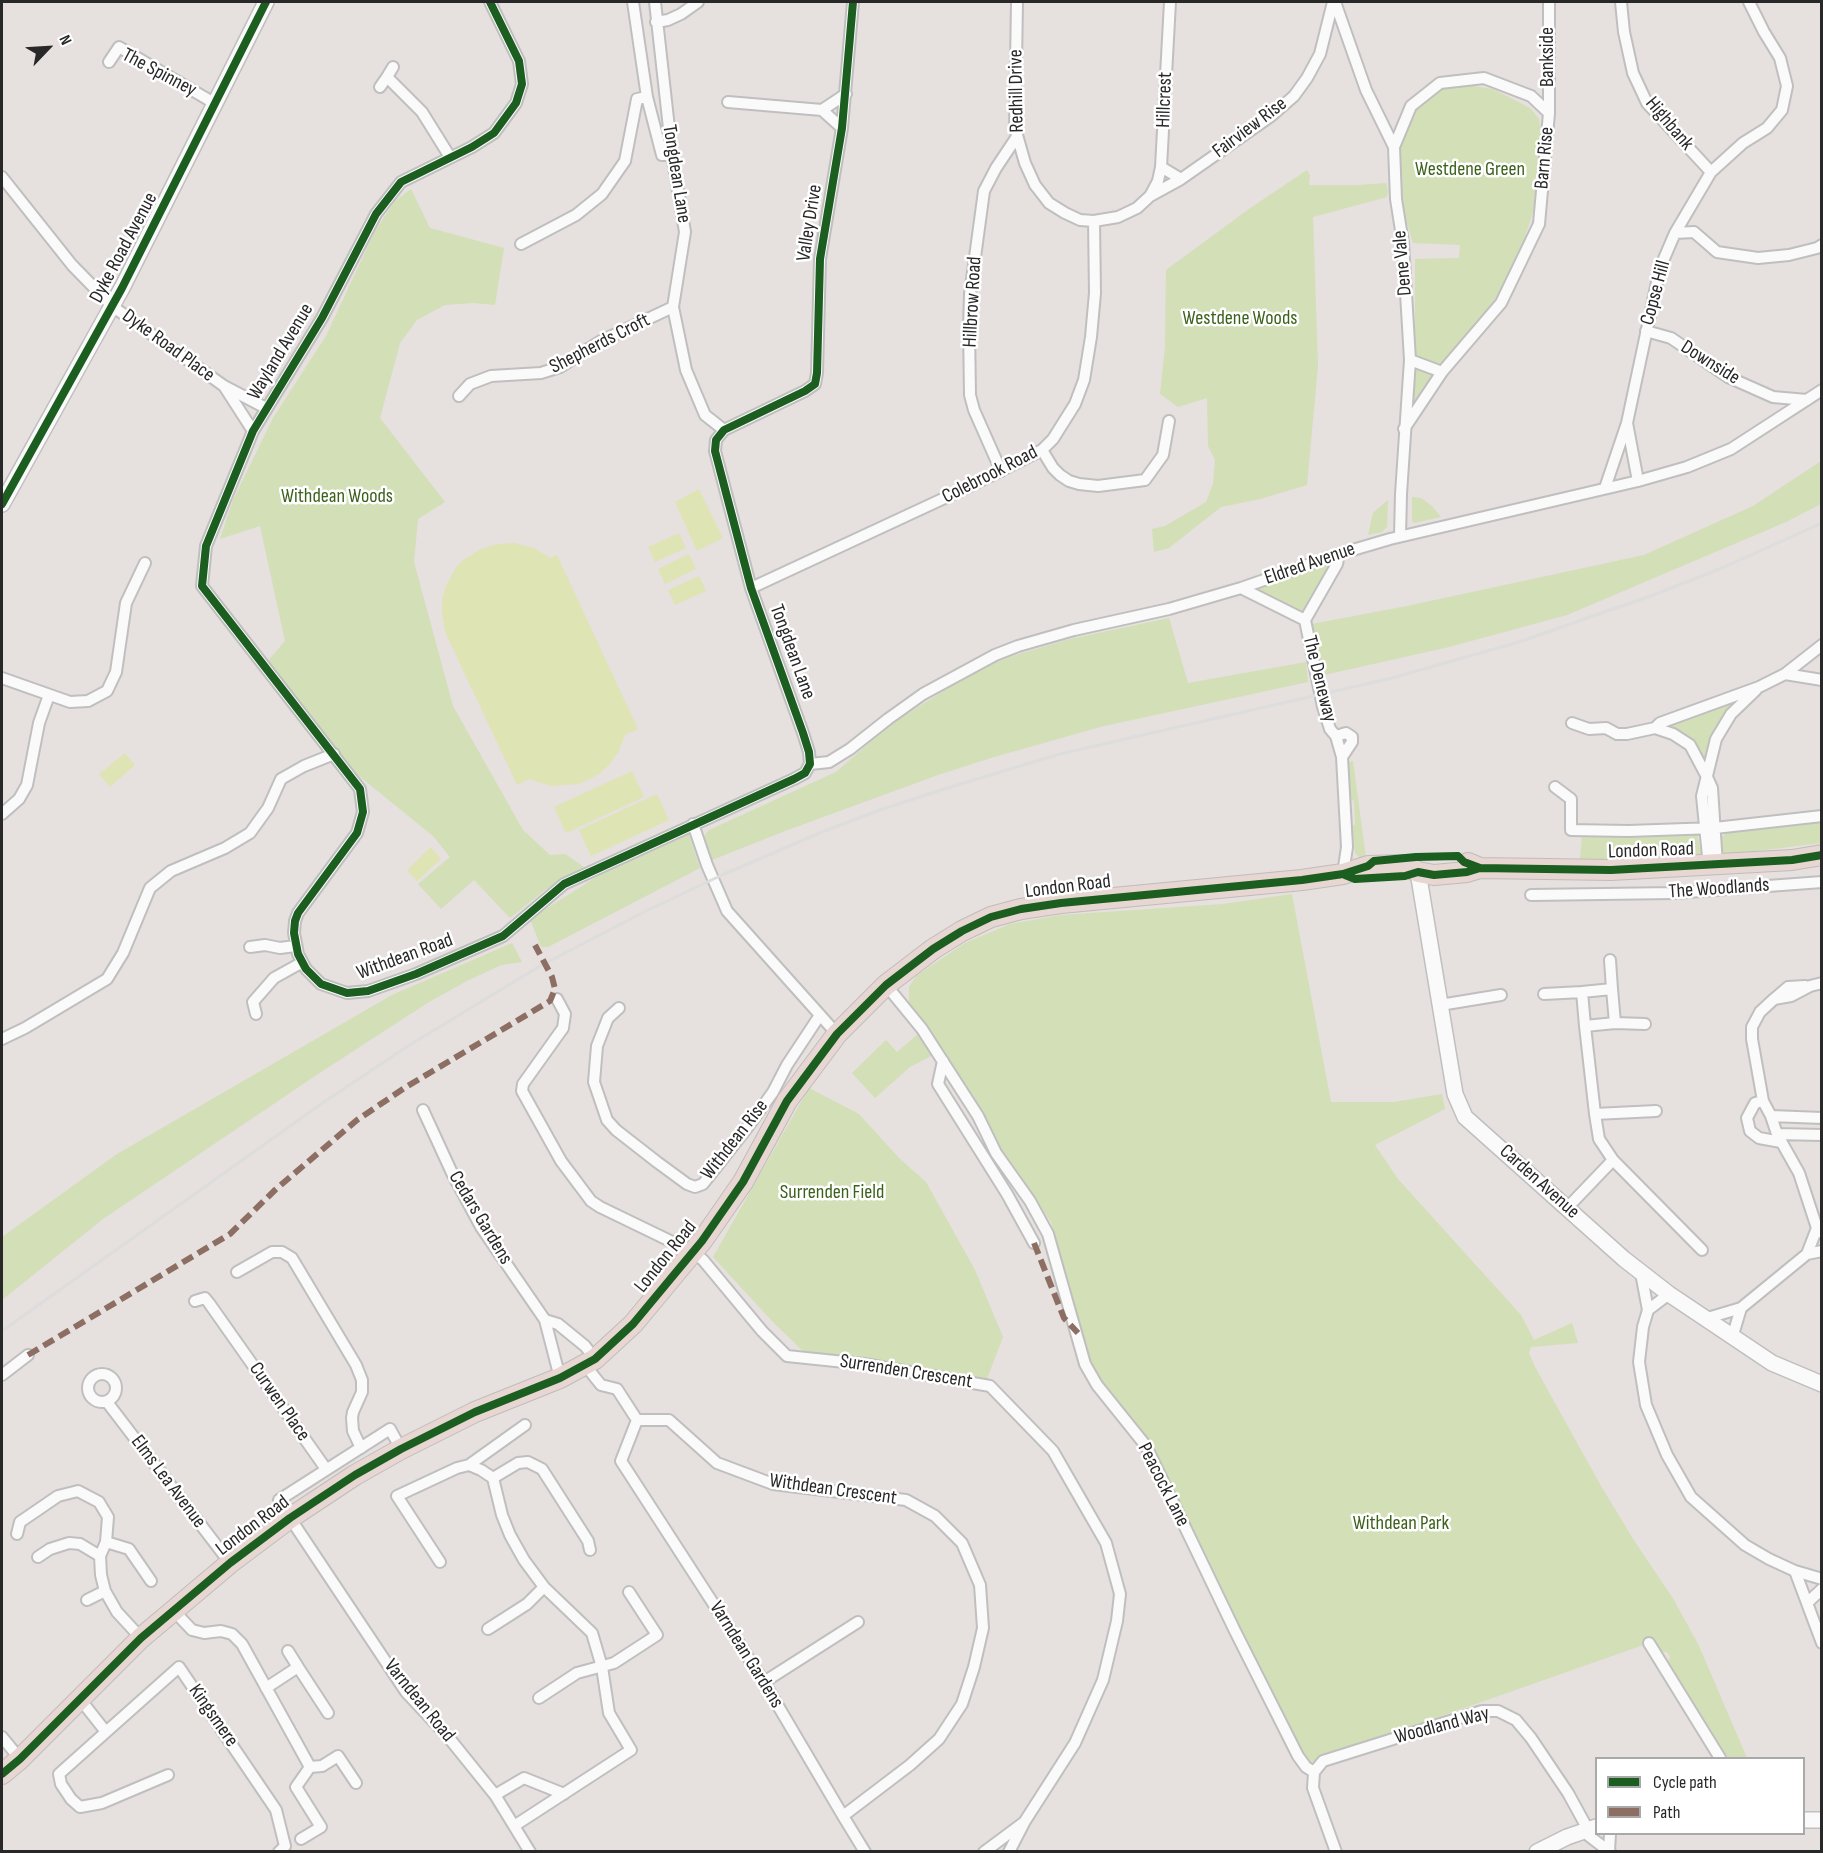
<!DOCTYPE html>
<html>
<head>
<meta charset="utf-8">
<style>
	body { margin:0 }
	#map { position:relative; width:1823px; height:1853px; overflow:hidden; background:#e6e0de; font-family:"Sofia Sans Condensed",sans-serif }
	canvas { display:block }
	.frame { position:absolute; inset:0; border:3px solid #282828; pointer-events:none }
	.legend { position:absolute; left:1595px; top:1757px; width:210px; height:78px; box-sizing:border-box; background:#fff; border:2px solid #a9a9a9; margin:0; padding:8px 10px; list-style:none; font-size:18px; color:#282828 }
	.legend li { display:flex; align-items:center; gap:12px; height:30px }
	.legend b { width:30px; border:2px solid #a9a9a9 }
	.north { position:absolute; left:18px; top:18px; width:60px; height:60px; -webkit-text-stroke:4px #fff; paint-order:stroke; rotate:65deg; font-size:16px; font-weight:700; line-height:24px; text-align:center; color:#282828 }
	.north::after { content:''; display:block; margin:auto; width:21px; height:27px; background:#282828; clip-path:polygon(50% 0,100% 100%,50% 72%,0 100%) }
</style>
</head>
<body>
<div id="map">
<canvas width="1823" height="1853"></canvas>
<div class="frame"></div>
<ul class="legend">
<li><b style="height:8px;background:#1b5e20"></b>Cycle path</li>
<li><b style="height:8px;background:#8d6e63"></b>Path</li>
</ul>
<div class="north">N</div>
</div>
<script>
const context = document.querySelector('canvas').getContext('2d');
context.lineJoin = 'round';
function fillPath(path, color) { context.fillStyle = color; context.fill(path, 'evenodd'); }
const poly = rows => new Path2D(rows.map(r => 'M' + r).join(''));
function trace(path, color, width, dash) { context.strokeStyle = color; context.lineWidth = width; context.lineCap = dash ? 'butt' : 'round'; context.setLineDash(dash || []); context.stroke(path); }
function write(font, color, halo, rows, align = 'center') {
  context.font = font + ' "Sofia Sans Condensed",sans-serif'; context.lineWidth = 5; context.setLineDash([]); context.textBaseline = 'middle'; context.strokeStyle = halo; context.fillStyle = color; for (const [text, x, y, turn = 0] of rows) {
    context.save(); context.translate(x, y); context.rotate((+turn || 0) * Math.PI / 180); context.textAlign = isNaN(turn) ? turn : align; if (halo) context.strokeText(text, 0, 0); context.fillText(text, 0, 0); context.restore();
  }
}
const green = poly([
	[1444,86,1473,86,1493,89,1530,108,1539,119,1543,151,1540,183,1534,209,1522,246,1502,288,1491,305,1431,381,1411,411,1415,353,1415,259,1459,258,1460,245,1413,243,1402,207,1399,180,1401,148,1406,129,1413,112,1421,102],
	[1307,170,1310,175,1309,185,1358,185,1386,183,1388,191,1387,197,1313,217,1318,366,1307,485,1260,499,1221,507,1169,548,1154,552,1152,529,1165,526,1206,502,1213,484,1215,460,1208,446,1207,398,1178,407,1160,394,1165,348,1166,270,1249,209],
	[411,189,430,228,504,248,495,305,473,303,445,305,417,320,400,343,380,418,445,502,418,519,414,562,453,706,523,830,550,855,565,854,584,867,545,890,510,918,474,880,441,909,418,884,450,857,433,836,353,771,267,662,285,641,260,526,220,539,233,500,273,418,326,336,375,231,395,201],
	[1821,461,1821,504,1786,522,1567,615,1449,647,1324,675,1312,624,1407,606,1644,555,1753,506],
	[1412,497,1421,498,1432,506,1441,517,1414,523,1412,520],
	[1388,500,1387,527,1382,532,1368,535,1373,513],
	[1325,563,1328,564,1329,569,1302,612,1300,613,1258,590,1258,588],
	[1169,618,1188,683,1306,662,1308,682,1104,726,994,757,938,775,785,831,712,860,704,841,705,835,709,830,836,772,891,724,977,670,1009,657,1070,639],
	[1734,702,1721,719,1712,738,1706,762,1689,739,1668,727],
	[1353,761,1366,858,1360,858,1355,853,1352,827,1355,824,1354,801,1351,799,1350,792,1348,762],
	[1821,821,1821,843,1725,855,1720,846,1722,837,1728,831],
	[688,832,700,868,548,947,541,947,530,919,601,874],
	[1697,833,1701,854,1645,859,1580,859,1582,835],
	[1292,894,1331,1102,1394,1102,1442,1094,1445,1109,1375,1145,1398,1179,1521,1315,1534,1340,1572,1323,1578,1343,1531,1347,1529,1353,1535,1367,1601,1486,1635,1542,1674,1600,1699,1646,1747,1758,1728,1758,1668,1661,1670,1657,1667,1652,1661,1652,1649,1643,1308,1763,1301,1758,1156,1458,1099,1383,1091,1363,1051,1222,999,1149,909,1004,909,987,916,976,965,943,1010,924,1061,915,1223,904],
	[512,943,522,962,501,965,467,981,429,1002,318,1074,103,1219,2,1300,2,1237,117,1154,392,995],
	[919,1033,935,1054,910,1067,875,1098,852,1073,886,1040,897,1052],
	[809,1088,859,1114,899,1158,926,1182,975,1270,1003,1337,985,1384,806,1354,772,1321,713,1257]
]);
const pitch = poly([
	[699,489,723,538,697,551,675,502],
	[679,533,686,548,655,562,648,547],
	[514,543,534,548,551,558,557,555,638,729,625,735,619,751,609,765,599,774,579,784,551,786,529,779,517,785,445,632,442,613,442,600,446,586,455,569,463,560,481,549,497,544],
	[689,554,696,569,665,584,658,569],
	[699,576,706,591,675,605,668,590],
	[125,753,135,765,110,787,99,774],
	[632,771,644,797,566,833,554,807],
	[657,794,669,820,591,856,579,830],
	[431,847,441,859,417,881,407,870]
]);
const street = poly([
	[490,2,519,61,522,84,516,103,494,133,472,147,401,182,376,214,322,318,253,431,206,546,202,586,360,789,363,812,357,833,298,913,295,921,294,933,298,954,306,969,321,984,347,993,368,991,416,974,503,936,564,884,794,779,805,773,810,764,809,752,803,733,751,588,715,451,716,440,724,430,805,391,815,384,817,373,820,259,842,128,853,2],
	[633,2,647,97,662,155,672,155],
	[655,2,672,155,685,232,673,307,686,370,705,415,724,430],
	[1017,2,1015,128,1025,163,1035,185,1049,203,1065,213,1080,220,1094,221,1118,217,1137,208,1150,196,1158,181,1161,167,1170,2],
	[1335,2,1366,90,1394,147,1396,199,1403,243,1410,360,1401,494,1400,536],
	[1621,2,1624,32,1633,73,1647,103,1711,172],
	[656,22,668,20,681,14,698,2],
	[109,62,119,47,214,103],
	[393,67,387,77,422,112,450,157],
	[380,87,387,77],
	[728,102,822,110,842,128],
	[822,110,846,94],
	[1549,113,1549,2],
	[1394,147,1411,106,1440,83,1484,78,1531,96,1549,113,1539,224,1501,303,1442,372,1404,429],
	[1161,167,1181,179],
	[2,177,72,265,112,306,224,386],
	[1150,196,1181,179,1271,116,1294,96,1307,78,1320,54,1333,2],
	[1675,233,1694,232,1717,252,1758,258,1789,255,1817,248,1822,245],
	[521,244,576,215,602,194,625,161,637,99,647,97],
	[1646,331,1671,338,1728,377,1773,397,1807,400],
	[1410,360,1442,372],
	[459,396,470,384,491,376,541,373,560,367,601,341,673,307],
	[253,431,224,386,266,408],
	[1042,450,1053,468,1060,475,1069,481,1079,484,1098,486,1145,480,1163,455,1169,421],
	[1001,471,974,410,970,395,969,328,970,294,984,191,996,168,1016,138],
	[1638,481,1627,423,1660,268,1675,233,1711,172,1743,143,1767,128,1782,110,1787,86,1780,58,1764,32,1749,2],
	[1605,488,1627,423],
	[751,588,964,489,1042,450,1053,439,1075,404,1084,380,1091,337,1095,293,1094,221],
	[1241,588,1305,620,1337,564,1339,554],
	[1305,620,1323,707,1330,729,1336,736,1342,757,1347,847,1343,874],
	[1785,674,1822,680],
	[2,678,70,702,88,701,107,691,116,672,126,603,145,563],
	[1572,723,1589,729,1606,728,1617,734,1627,734,1655,728],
	[1336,736,1346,733,1352,737,1352,742,1342,757],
	[810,764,829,762,850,749,888,719,923,694,995,655,1018,646,1074,630,1169,609,1241,588,1339,554,1390,539,1638,481,1687,467,1731,449,1822,390],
	[1555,787,1571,799,1571,830,1628,831,1715,828,1822,816],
	[2,814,19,799,27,785,39,723,49,695],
	[693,824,707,865,727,911,837,1034],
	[1717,865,1712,788,1707,777,1690,745,1673,734,1655,728,1660,723,1759,687,1785,674,1822,645],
	[1709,866,1702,796,1716,739,1731,714,1756,690],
	[1531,895,1674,893,1822,882],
	[250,947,265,945,280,948,295,946],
	[1610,960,1612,989],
	[1822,983,1810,986,1791,996,1774,999,1760,1012,1752,1027,1752,1039,1763,1101,1771,1116,1777,1134,1799,1173,1817,1228,1822,1233],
	[886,985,922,1029,978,1116,996,1153,1030,1201,1048,1234,1085,1364,1097,1385,1146,1446,1235,1631,1298,1756,1306,1767,1314,1772],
	[1544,994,1582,992],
	[557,999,565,1014,563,1028,523,1084,522,1091,561,1161,591,1201,600,1207,693,1252,703,1260,762,1331,787,1356,864,1364,990,1386,1053,1451,1106,1543,1120,1594,1117,1621,1103,1680,1075,1743,1025,1821,1009,1852],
	[1774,999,1788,987,1805,986],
	[1440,1005,1501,995],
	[619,1008,608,1018,597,1046,594,1082,607,1120,616,1130,657,1162,687,1184,695,1187,703,1184,747,1128,773,1092,787,1065,820,1015],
	[256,1014,253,1002,274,978,301,963],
	[1615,1023,1645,1024],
	[2,1039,25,1028,107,979,123,953,150,888,171,871,225,848,250,833,268,808,281,779,304,766,334,754],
	[943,1061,938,1084,1007,1194,1034,1243],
	[1763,1101,1755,1103,1747,1118,1750,1131,1759,1138,1781,1142],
	[423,1110,452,1173,481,1227,545,1320,560,1378],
	[1595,1114,1656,1111],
	[1771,1116,1822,1118],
	[1777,1134,1822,1135],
	[1613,1160,1702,1250],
	[1568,1207,1613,1160,1599,1139,1595,1114,1585,1026,1582,992,1612,989,1615,1023,1585,1026],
	[1807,1254,1817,1228],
	[237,1272,272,1252,282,1252,292,1258,356,1365,362,1380,362,1392,353,1412,352,1418,353,1431,361,1448],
	[1641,1273,1648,1310],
	[1669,1294,1648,1310,1643,1327,1639,1362,1646,1405,1667,1455,1691,1497,1745,1545,1769,1559,1795,1571,1822,1579],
	[195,1301,205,1298,209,1303,326,1469],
	[545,1320,558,1324,585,1346,595,1359],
	[1706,1320,1711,1317,1741,1308],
	[1732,1338,1741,1308,1807,1254,1822,1251],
	[585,1365,601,1385,617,1389,637,1420],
	'88 1388a14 14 0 1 1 28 0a14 14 0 1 1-28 0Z',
	[2,1375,28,1355],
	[107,1402,230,1563],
	[469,1465,525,1425],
	[493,1478,518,1463,528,1462,542,1469,588,1541,590,1550],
	[279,1500,390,1429,401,1449],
	[290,1518,406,1692,449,1738,495,1795,530,1852],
	[17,1534,20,1522,58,1496,78,1491,99,1502,108,1517,106,1542,100,1556,101,1575,105,1591,117,1612,141,1638],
	[106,1542,129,1549,151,1581],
	[38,1557,50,1549,69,1543,80,1544,100,1556],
	[440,1562,397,1496,457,1468,469,1465,481,1470,493,1478,502,1515,510,1535,524,1560,544,1587,592,1633,602,1667,609,1713,631,1750,514,1826],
	[1795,1571,1822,1643],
	[87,1600,105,1591],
	[1807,1603,1822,1589],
	[173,1610,192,1630,204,1633,221,1631,232,1634,242,1644,310,1767,296,1787,321,1827,301,1839],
	[488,1629,527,1604,544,1587],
	[1649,1643,1720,1758],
	[288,1651,298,1667],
	[764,1682,858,1622],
	[266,1688,298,1667,328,1713],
	[539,1698,577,1673,614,1663,657,1635,629,1592],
	[80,1699,106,1732,59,1774,61,1784,71,1799,80,1807,102,1803,168,1775],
	[106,1732,179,1667,276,1810,285,1846,279,1852],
	[2,1737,20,1759],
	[310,1767,322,1766,338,1756,356,1783],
	[1314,1772,1323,1761,1482,1711,1498,1711,1516,1720,1531,1738,1568,1793,1585,1824,1589,1836,1610,1852],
	[1314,1772,1313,1788,1336,1852],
	[495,1795,524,1778,564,1794],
	[843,1816,910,1765,939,1739,962,1704,974,1667,983,1628,980,1585,962,1543,935,1516,906,1500,773,1484,717,1463,669,1420,637,1420,621,1461,764,1682,843,1816,865,1852],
	[1609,1851,1610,1834],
	[984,1852,1023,1823]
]);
const secondary = poly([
	[2,504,122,288,266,2],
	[1418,872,1455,1094,1465,1117,1624,1259,1669,1294,1772,1363,1822,1384],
	[1804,1820,1822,1820],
	[1537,1852,1567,1837,1596,1827]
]);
const highway = poly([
	[1468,863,1480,868,1611,870,1792,860,1822,855],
	[2,1774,20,1759,141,1638,230,1563,290,1518,355,1475,401,1449,475,1412,560,1378,595,1359,633,1324,702,1241,743,1182,787,1101,837,1034,886,985,933,949,962,931,991,917,1021,909,1061,903,1302,880,1343,874,1368,866,1405,865,1418,872,1434,875,1467,872,1480,868]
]);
const rail = poly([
	[2,1331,324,1102,408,1046,540,966,644,912,722,875,822,832,880,810,941,790,1060,754,1392,678,1519,642,1656,594,1722,568,1822,523]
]);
const quiet = poly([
	[1034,1243,1064,1318,1078,1333],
	[28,1355,230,1234,275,1190,357,1120,406,1087,550,1001,555,989,552,977,535,945]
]);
const cycleway = poly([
	[490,2,519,61,522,84,516,103,494,133,472,147,401,182,376,214,322,318,253,431,206,546,202,586,360,789,363,812,357,833,298,913,295,921,294,933,298,954,306,969,321,984,347,993,368,991,416,974,503,936,564,884,794,779,805,773,810,764,809,752,803,733,751,588,715,451,716,440,724,430,805,391,815,384,817,373,820,259,842,128,853,2],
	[2,504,122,288,266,2],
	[1345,875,1355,879,1405,876,1418,872,1434,875,1467,872,1480,868],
	[2,1774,20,1759,141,1638,230,1563,290,1518,355,1475,401,1449,475,1412,560,1378,595,1359,633,1324,702,1241,743,1182,787,1101,837,1034,886,985,933,949,962,931,991,917,1021,909,1061,903,1302,880,1343,874,1368,866,1374,861,1416,857,1458,856,1464,862,1480,868,1611,870,1792,860,1822,855]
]);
const streetNames = [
	["Bankside",1548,57,-90],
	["The Spinney",159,73,28],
	["Redhill Drive",1017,91,-91],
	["Hillcrest",1165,100,-88],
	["Highbank",1669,124,50],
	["Fairview Rise",1250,128,-37],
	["Barn Rise",1545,158,-85],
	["Tongdean Lane",676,174,81],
	["Valley Drive",810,223,-81],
	["Dyke Road Avenue",124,248,-62],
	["Dene Vale",1403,263,-95],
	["Copse Hill",1656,293,-75],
	["Hillbrow Road",973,302,-87],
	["Shepherds Croft",600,344,-27],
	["Dyke Road Place",168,346,36],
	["Wayland Avenue",281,352,-59],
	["Downside",1710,363,32],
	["Colebrook Road",990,475,-27],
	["Eldred Avenue",1310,564,-19],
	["Tongdean Lane",792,652,70],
	["The Deneway",1319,679,76],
	["London Road",1651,851,-2],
	["London Road",1068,887,-7],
	["The Woodlands",1719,889,-4],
	["Withdean Road",405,957,-20],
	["Withdean Rise",735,1140,-52],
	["Carden Avenue",1539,1182,42],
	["Cedars Gardens",480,1218,59],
	["London Road",666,1257,-51],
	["Surrenden Crescent",906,1372,9],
	["Curwen Place",279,1402,55],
	["Elms Lea Avenue",168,1482,53],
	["Peacock Lane",1163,1485,63],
	["Withdean Crescent",833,1490,8],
	["London Road",253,1526,-37],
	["Varndean Gardens",746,1655,58],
	["Varndean Road",419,1701,51],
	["Kingsmere",213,1716,55],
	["Woodland Way",1442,1726,-15]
];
const parkNames = [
	["Westdene Green",1470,170],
	["Westdene Woods",1240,319],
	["Withdean Woods",337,497],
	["Surrenden Field",832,1193],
	["Withdean Park",1401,1524]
];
fillPath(green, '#d3dfb7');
fillPath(pitch, '#dfe4b5');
trace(street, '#c0bfbf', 14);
trace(secondary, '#c0bfbf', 18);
trace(highway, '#bfbdbc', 22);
trace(street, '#fbfafa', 10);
trace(secondary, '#fbfafa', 15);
trace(highway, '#e7d6d2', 20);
trace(rail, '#ddd', 3);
trace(quiet, '#8d6e63', 6, [12, 6]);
trace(cycleway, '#1b5e20', 8);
write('20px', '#282828', '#fff', streetNames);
write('20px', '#3c611b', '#fff', parkNames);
</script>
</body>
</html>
